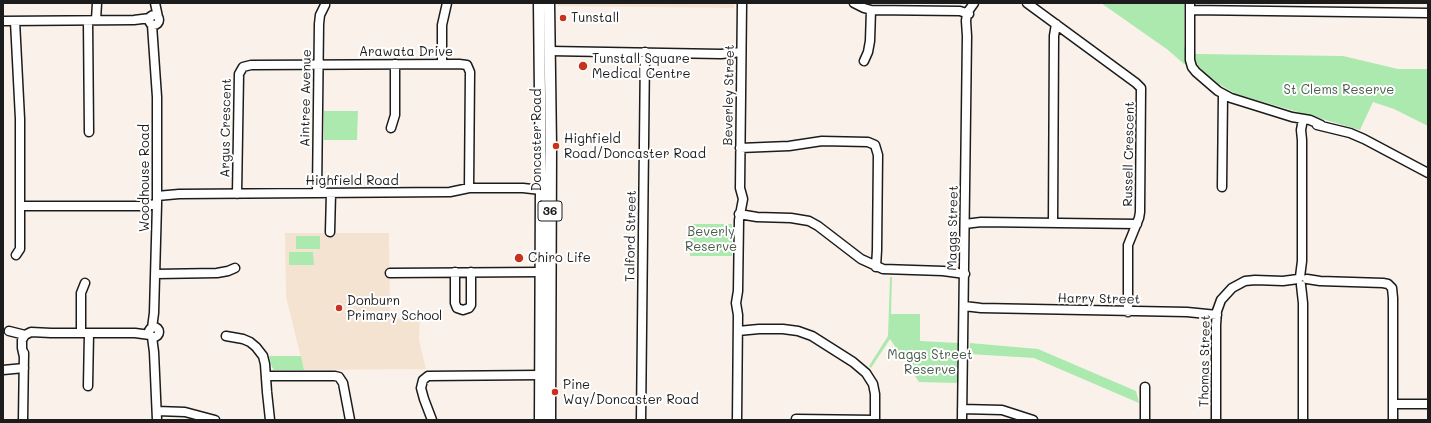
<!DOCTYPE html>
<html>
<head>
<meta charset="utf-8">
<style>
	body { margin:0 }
	#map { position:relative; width:1431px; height:423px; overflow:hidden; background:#faf2ea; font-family:Mali,sans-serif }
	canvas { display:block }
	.frame { position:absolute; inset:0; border:4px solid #1c1c1c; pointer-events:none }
</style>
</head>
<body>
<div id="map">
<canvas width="1431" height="423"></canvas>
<div class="frame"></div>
</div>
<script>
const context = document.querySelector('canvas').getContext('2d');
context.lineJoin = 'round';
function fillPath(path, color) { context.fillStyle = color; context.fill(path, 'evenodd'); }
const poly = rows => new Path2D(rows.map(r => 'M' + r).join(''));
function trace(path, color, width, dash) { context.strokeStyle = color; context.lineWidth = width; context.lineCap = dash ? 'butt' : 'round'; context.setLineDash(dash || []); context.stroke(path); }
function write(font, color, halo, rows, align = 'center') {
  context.font = font + ' Mali,sans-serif'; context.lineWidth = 4; context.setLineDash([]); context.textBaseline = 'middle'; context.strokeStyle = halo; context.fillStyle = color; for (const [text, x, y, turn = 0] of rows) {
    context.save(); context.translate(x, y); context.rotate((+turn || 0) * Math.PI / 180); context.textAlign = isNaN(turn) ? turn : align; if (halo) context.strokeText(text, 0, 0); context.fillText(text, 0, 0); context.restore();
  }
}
const built = poly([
	[557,3,734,3,734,8,557,6],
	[285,233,389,233,390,319,420,319,419,340,426,369,304,370,286,297]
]);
const green = poly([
	[1101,3,1184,3,1184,47,1196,54,1343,56,1398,69,1428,69,1428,126,1394,109,1373,102,1360,130,1236,94,1219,84,1202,70,1197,64,1184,64,1168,50],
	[324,111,358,111,357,140,324,140],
	[690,224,732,224,732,256,690,256],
	[296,236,320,236,320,249,296,249],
	[289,252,313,252,314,265,289,265],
	[890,277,892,277,891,314,920,314,920,341,958,343,957,383,919,382,890,339,871,368,869,366,888,336],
	[970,343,1038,349,1136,391,1139,403,1034,358,969,354],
	[269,356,301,356,304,370,274,370,272,367]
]);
const minor = poly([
	[155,3,158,17],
	[854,3,864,8,871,10,960,11,969,14],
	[1027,3,1136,83,1141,88,1140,212,1139,218,1128,245,1128,312],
	[1190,3,1190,60,1192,67,1196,72,1218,91,1231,98,1292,117,1310,120,1321,125],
	[1190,10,1428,13],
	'149 20a5 5 0 1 1 10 0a5 5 0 1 1-10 0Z',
	[96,20,97,3],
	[3,21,134,20,150,18],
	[15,21,20,119,20,249,16,255],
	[88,21,89,132],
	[550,51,721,54,741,52],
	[864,61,868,52,870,41,871,10],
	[442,64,442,25,447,3],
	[1317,125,1350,133,1364,139,1428,173],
	[391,128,395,115,395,64],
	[740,148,789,146,822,141,868,142,875,145,878,155,877,250,876,267],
	[1222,187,1223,94],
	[317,193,319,24,320,15,325,5],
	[237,194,239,74,243,67,251,65,459,64,467,65,470,72,469,188],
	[157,196,179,194,450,192,469,188,523,188,541,190],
	[21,206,141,206,157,204],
	[739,214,757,217,791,218,809,221,818,226,861,259,883,269,943,271,965,274],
	[1053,222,1054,36,1056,24],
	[965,224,981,222,1137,224],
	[330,232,331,193],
	[455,272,455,303,457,308,463,310,469,308,471,305,471,272],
	[390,273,541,272],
	[156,274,217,273,228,271,235,268],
	[1300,277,1302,261,1302,140,1301,130,1303,119],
	[1307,279,1320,281,1383,283,1388,284,1392,288,1393,298,1393,420],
	[1301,285,1303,303,1303,420],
	[964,306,981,308,1187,312,1217,315],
	'149 332a5 5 0 1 1 10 0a5 5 0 1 1-10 0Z',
	[152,328,154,313,157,204,157,97,152,25],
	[9,331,25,335],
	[738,331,759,329,783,329,798,331,812,336,853,362,866,373,873,384,875,394,875,420],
	[81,333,81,293,85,283],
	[226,336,243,339,250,342,256,347,263,356,265,364,267,392,270,420],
	[152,337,154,352,157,420],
	[24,357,22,348,22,340,25,335,31,332,51,333,135,333,150,335],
	[3,370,24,368],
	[266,376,335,376,339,377,343,383,350,420],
	[88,386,89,333],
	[1145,387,1145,420],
	[1393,404,1428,404],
	[962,409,1002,410,1033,420],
	[157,411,185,412,215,420],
	[796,419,875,420],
	[23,420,24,353],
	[432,420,424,399,421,388,423,380,428,376,540,375],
	[641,420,645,52],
	[737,420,738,315,736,303,738,291,739,220,743,199,740,188,742,3],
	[962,420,967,36,966,21,967,13,974,3],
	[1216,420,1216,325,1217,311,1221,300,1232,288,1245,281,1255,280,1283,281,1298,279]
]);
const major = poly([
	[539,3,541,185,540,420],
	[549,3,551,146,550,420]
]);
const markers = [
	[563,18,4,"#c8321e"],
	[583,66,5,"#c8321e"],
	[556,146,4,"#c8321e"],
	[519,258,5,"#c8321e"],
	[339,308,4,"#c8321e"],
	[555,392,4,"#c8321e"]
];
const shields = [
	[550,211,24]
];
const shieldNames = [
	["36",550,211]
];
const poiNames = [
	["Tunstall",571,18],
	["Tunstall Square",592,59],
	["Medical Centre",592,74],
	["Highfield",564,139],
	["Road/Doncaster Road",564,154],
	["Chiro Life",528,258],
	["Donburn",347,301],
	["Primary School",347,316],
	["Pine",563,385],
	["Way/Doncaster Road",563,400]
];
const streetNames = [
	["Arawata Drive",406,52],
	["Beverley Street",729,95,-89],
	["Aintree Avenue",306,98,-89],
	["Argus Crescent",226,128,-89],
	["Doncaster Road",537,140,-90],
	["Russell Crescent",1129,154,-89],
	["Woodhouse Road",145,178,-90],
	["Highfield Road",352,181],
	["Maggs Street",953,228,-89],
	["Talford Street",631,236,-89],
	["Harry Street",1099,299,1],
	["Thomas Street",1205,361,-89]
];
const parkNames = [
	["St Clems Reserve",1339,90],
	["Beverly",711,232],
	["Reserve",711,247],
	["Maggs Street",930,355],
	["Reserve",930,370]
];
fillPath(built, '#f4e3d0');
fillPath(green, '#abe9af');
trace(minor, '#1c1c1c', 11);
trace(major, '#1c1c1c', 13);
trace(minor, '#fff', 8);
trace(major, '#fff', 10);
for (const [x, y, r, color] of markers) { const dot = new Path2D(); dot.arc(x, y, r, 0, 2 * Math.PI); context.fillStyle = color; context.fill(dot); trace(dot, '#fff', 1.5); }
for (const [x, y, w] of shields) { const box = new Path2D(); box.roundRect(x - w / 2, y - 10, w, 20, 3); context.fillStyle = '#fff'; context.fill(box); trace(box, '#1c1c1c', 1); }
write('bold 12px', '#1c1c1c', null, shieldNames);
write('13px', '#1c1c1c', '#fff', poiNames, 'left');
write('13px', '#1c1c1c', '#fff', streetNames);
write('13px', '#475a48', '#fff', parkNames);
</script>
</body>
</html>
